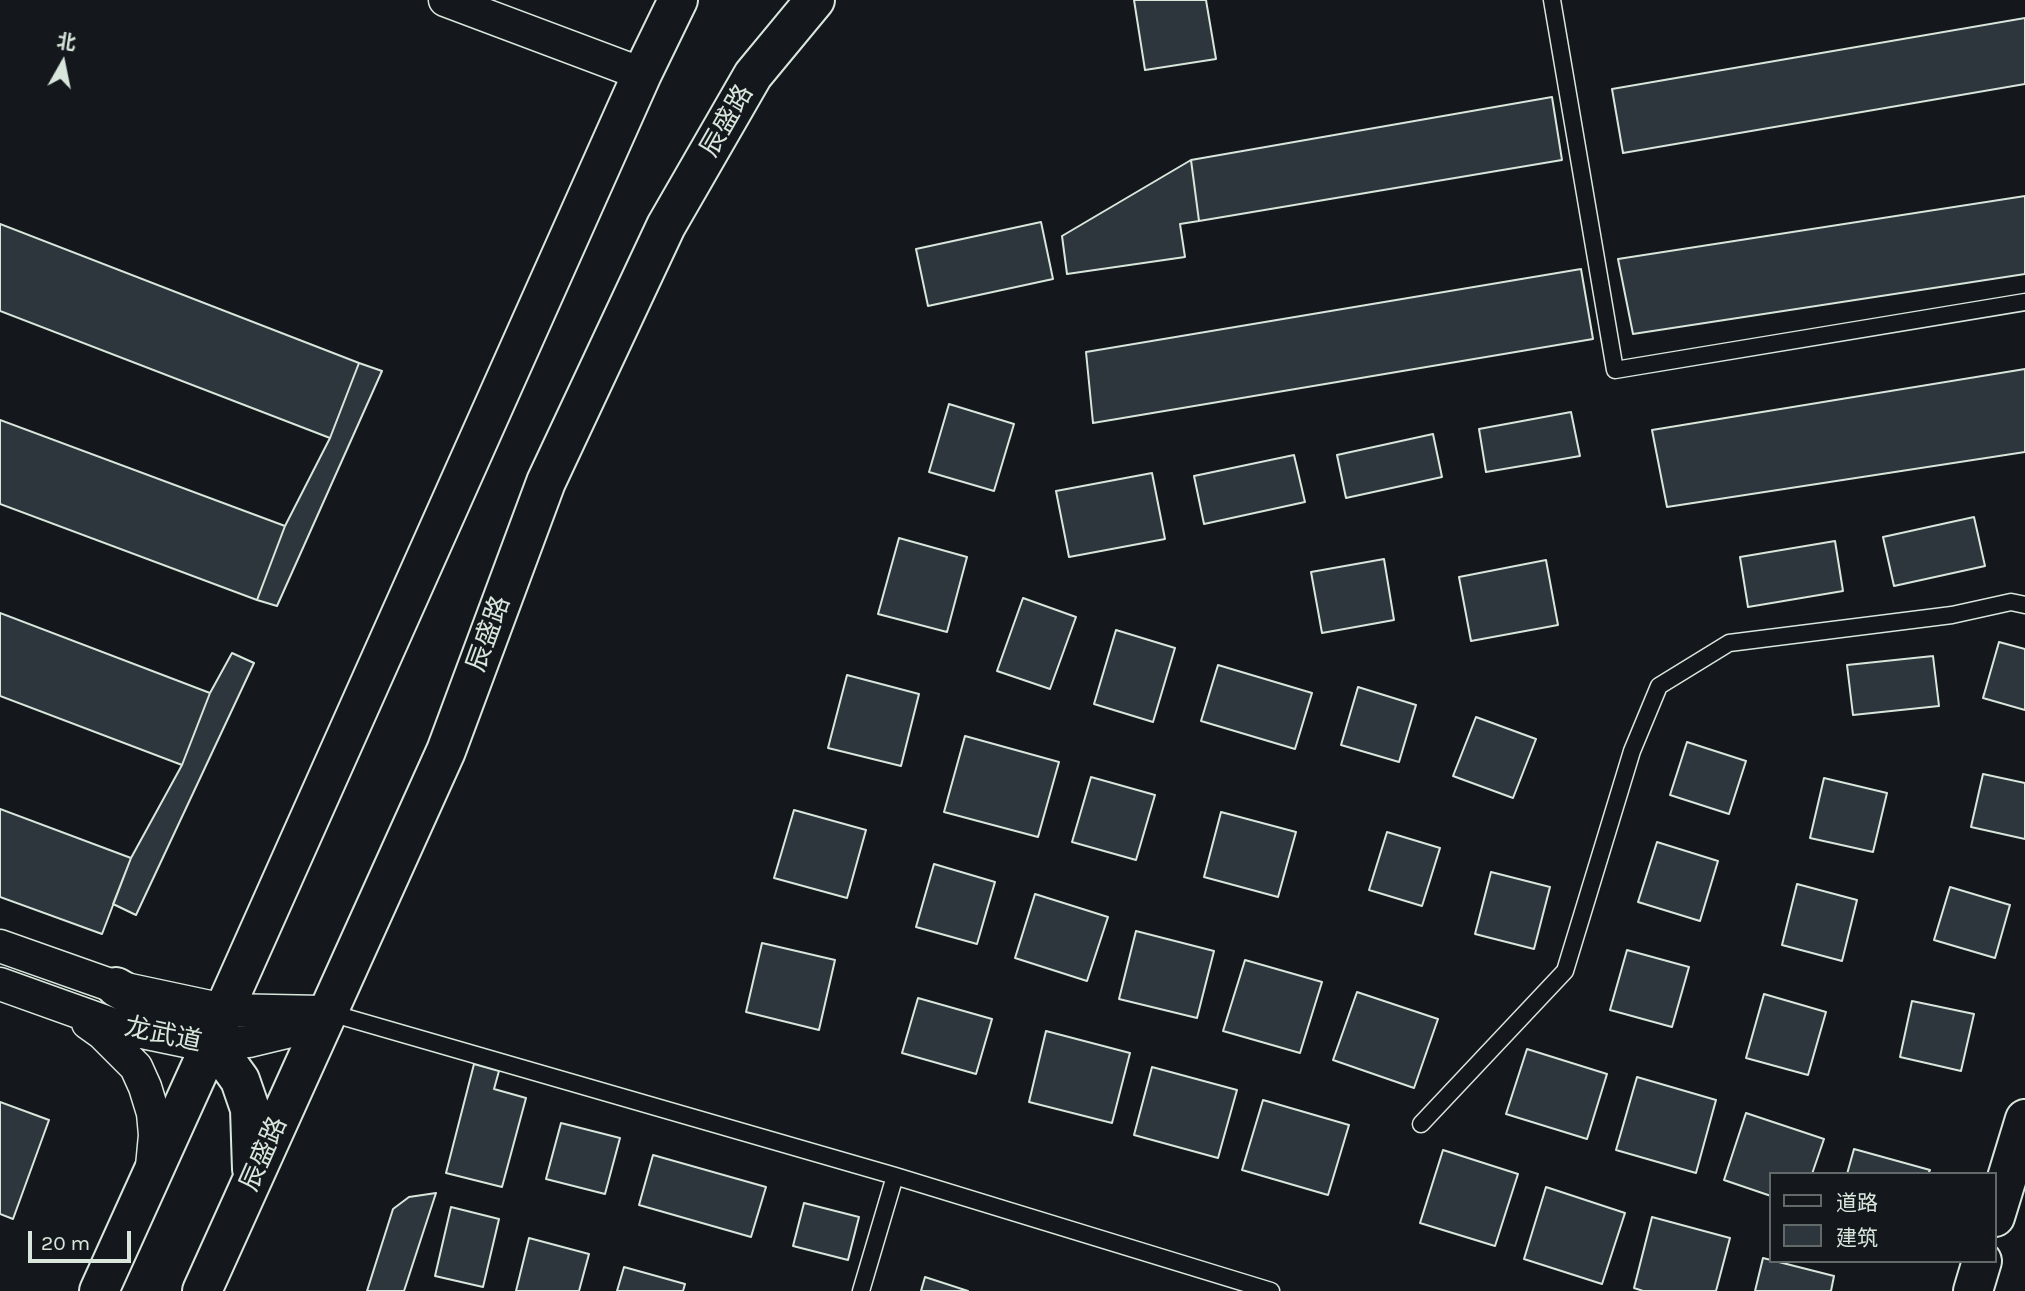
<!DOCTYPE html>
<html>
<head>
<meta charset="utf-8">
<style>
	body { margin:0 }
	#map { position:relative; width:2025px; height:1291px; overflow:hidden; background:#14181c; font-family:Karla,"Noto Sans SC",sans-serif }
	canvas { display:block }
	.legend { position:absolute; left:1769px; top:1172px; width:228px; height:91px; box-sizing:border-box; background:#14181c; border:2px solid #626a69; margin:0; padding:9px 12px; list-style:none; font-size:21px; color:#d8e6dc }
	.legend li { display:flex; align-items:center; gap:14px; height:35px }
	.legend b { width:35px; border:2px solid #626a69 }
	.north { position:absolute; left:28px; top:28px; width:70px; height:70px; -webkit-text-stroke:5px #14181c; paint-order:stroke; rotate:9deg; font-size:19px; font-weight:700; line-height:28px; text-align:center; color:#d8e6dc }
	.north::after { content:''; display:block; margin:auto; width:24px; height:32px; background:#d8e6dc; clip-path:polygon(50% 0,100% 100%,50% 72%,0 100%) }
	.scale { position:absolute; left:28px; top:1231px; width:103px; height:32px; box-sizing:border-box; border:4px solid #d8e6dc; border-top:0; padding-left:9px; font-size:21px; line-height:24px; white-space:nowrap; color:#d8e6dc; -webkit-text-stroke:5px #14181c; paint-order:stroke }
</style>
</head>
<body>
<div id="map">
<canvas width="2025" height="1291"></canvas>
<ul class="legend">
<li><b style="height:9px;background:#14181c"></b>道路</li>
<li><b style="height:19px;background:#2c363c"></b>建筑</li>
</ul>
<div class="north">北</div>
<div class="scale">20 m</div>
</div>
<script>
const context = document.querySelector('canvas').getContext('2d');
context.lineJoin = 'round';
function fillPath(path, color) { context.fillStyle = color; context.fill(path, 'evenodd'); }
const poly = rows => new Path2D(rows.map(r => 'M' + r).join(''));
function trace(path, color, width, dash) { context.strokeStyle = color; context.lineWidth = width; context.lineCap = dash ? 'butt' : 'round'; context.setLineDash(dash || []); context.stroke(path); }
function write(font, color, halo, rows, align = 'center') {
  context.font = font + ' Karla,"Noto Sans SC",sans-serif'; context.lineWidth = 5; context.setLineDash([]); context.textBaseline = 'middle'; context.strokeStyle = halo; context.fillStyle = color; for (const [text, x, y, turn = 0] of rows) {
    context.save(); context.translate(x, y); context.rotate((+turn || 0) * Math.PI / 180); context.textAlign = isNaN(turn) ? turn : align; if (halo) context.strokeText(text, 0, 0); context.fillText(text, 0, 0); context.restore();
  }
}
const building = poly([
	[1134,0,1206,0,1216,59,1145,70,1134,0],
	[2025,18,2025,84,1623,153,1612,89,2025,18],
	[1552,97,1562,160,1199,221,1191,160,1552,97],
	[1191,160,1199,221,1180,224,1185,257,1067,274,1062,236,1191,160],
	[2025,196,2025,274,1633,334,1618,259,2025,196],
	[1041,222,1053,279,928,306,916,249,1041,222],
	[0,224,359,363,330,438,0,311,0,224],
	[1581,269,1593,339,1093,423,1086,352,1581,269],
	[359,363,382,371,277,606,257,600,285,526,330,438,359,363],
	[2025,369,2025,452,1667,507,1652,430,2025,369],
	[949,404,1014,424,994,491,929,472,949,404],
	[1571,412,1580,456,1486,472,1479,429,1571,412],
	[0,420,285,526,257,600,0,504,0,420],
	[1433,434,1442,477,1346,498,1337,455,1433,434],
	[1294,455,1305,502,1204,524,1194,476,1294,455],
	[1152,473,1165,539,1069,557,1056,491,1152,473],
	[1974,517,1985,566,1894,586,1883,537,1974,517],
	[899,538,967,557,947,632,878,614,899,538],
	[1835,541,1843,591,1748,607,1740,557,1835,541],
	[1384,559,1394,620,1322,633,1311,572,1384,559],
	[1546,560,1558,625,1471,641,1459,577,1546,560],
	[1023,598,1076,617,1050,689,997,671,1023,598],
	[0,613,210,693,182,765,0,696,0,613],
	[1116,630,1175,648,1153,722,1094,704,1116,630],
	[1999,642,2025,649,2025,710,1983,698,1999,642],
	[232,653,254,663,136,915,113,904,131,858,182,765,210,693,232,653],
	[1933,656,1939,706,1853,715,1847,665,1933,656],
	[1218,665,1312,693,1295,749,1201,721,1218,665],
	[847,675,919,694,901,766,828,748,847,675],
	[1358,687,1416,705,1399,762,1341,745,1358,687],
	[1476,717,1536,739,1513,798,1453,776,1476,717],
	[965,736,1059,762,1038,837,944,812,965,736],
	[1687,742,1746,761,1729,814,1670,795,1687,742],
	[1983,774,2025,783,2025,839,1971,827,1983,774],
	[1091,777,1155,795,1136,860,1072,842,1091,777],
	[1824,778,1887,793,1873,852,1810,838,1824,778],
	[0,809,131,858,102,934,0,897,0,809],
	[794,810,866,830,847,898,774,878,794,810],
	[1221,812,1296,832,1278,897,1204,877,1221,812],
	[1387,832,1440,848,1422,906,1369,890,1387,832],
	[1657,842,1718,861,1700,921,1638,902,1657,842],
	[934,864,995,882,977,944,916,927,934,864],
	[1491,872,1550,887,1534,949,1475,934,1491,872],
	[1797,884,1857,900,1842,961,1782,945,1797,884],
	[1950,887,2010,905,1995,958,1934,940,1950,887],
	[1035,894,1108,917,1087,981,1015,958,1035,894],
	[1136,931,1214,951,1197,1018,1119,999,1136,931],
	[762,943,835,960,819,1030,746,1012,762,943],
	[1627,950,1689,967,1672,1027,1610,1010,1627,950],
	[1245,960,1322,982,1300,1053,1223,1031,1245,960],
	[1357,992,1438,1019,1414,1088,1333,1060,1357,992],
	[1764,994,1826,1012,1808,1075,1746,1058,1764,994],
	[918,998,992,1019,976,1074,902,1053,918,998],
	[1912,1001,1974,1014,1961,1071,1900,1057,1912,1001],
	[1046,1031,1130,1053,1112,1123,1029,1102,1046,1031],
	[1527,1049,1607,1074,1587,1139,1506,1114,1527,1049],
	[474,1064,499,1071,494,1089,526,1098,502,1187,446,1173,474,1064],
	[1152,1067,1237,1090,1218,1158,1134,1135,1152,1067],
	[1637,1077,1716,1100,1696,1173,1616,1150,1637,1077],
	[1263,1100,1349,1125,1328,1195,1242,1170,1263,1100],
	[0,1102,49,1120,13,1219,0,1214,0,1102],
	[1746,1113,1824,1139,1812,1174,1771,1174,1771,1196,1724,1180,1746,1113],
	[561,1123,620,1138,605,1194,546,1179,561,1123],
	[1854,1149,1930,1170,1928,1174,1847,1174,1854,1149],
	[1443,1150,1518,1174,1495,1246,1420,1223,1443,1150],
	[653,1155,766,1187,751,1237,639,1205,653,1155],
	[1546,1187,1625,1213,1602,1284,1524,1259,1546,1187],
	[436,1193,404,1291,367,1291,393,1209,409,1197,436,1193],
	[804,1203,859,1217,848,1260,793,1246,804,1203],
	[451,1207,499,1219,483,1287,435,1276,451,1207],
	[1652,1217,1730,1238,1716,1291,1643,1291,1634,1288,1652,1217],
	[529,1238,589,1254,579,1291,516,1291,529,1238],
	[1763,1258,1834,1276,1831,1291,1755,1291,1763,1258],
	[624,1267,685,1284,683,1291,617,1291,624,1267],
	[925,1277,968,1291,921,1291,925,1277]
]);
const lane = poly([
	[1552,0,1615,370,2025,302],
	[327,1012,895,1176,1271,1291],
	[1421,1124,1565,971,1632,751,1659,686,1729,643,1952,615,2011,602,2025,605],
	[861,1291,895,1176]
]);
const street = poly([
	[445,0,642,74],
	[0,946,116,987,224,1010,322,1012],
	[0,984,123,1028,210,1046,249,1041,303,1028,327,1012],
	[88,1023,102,1033,136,1067,145,1087,153,1113,155,1135,152,1167]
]);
const secondary = poly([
	[116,987,180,1024,227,1062,240,1080,250,1109,252,1169],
	[1995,1217,2025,1119],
	[99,1291,210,1046,224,1010,642,74,678,0],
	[202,1291,446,751,546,482,666,226,753,75,815,0],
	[1973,1291,1982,1261]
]);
const streetNames = [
	["辰盛路",727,121,-60],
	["辰盛路",489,634,-70],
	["龙武道",163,1035,12],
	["辰盛路",264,1154,-66]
];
fillPath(building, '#2c363c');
trace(building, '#d8e6dc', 2);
trace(lane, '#d8e6dc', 19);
trace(street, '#d8e6dc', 35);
trace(secondary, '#d8e6dc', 42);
trace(lane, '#14181c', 16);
trace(street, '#14181c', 32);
trace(secondary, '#14181c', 38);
write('26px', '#d8e6dc', '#14181c', streetNames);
</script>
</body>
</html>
